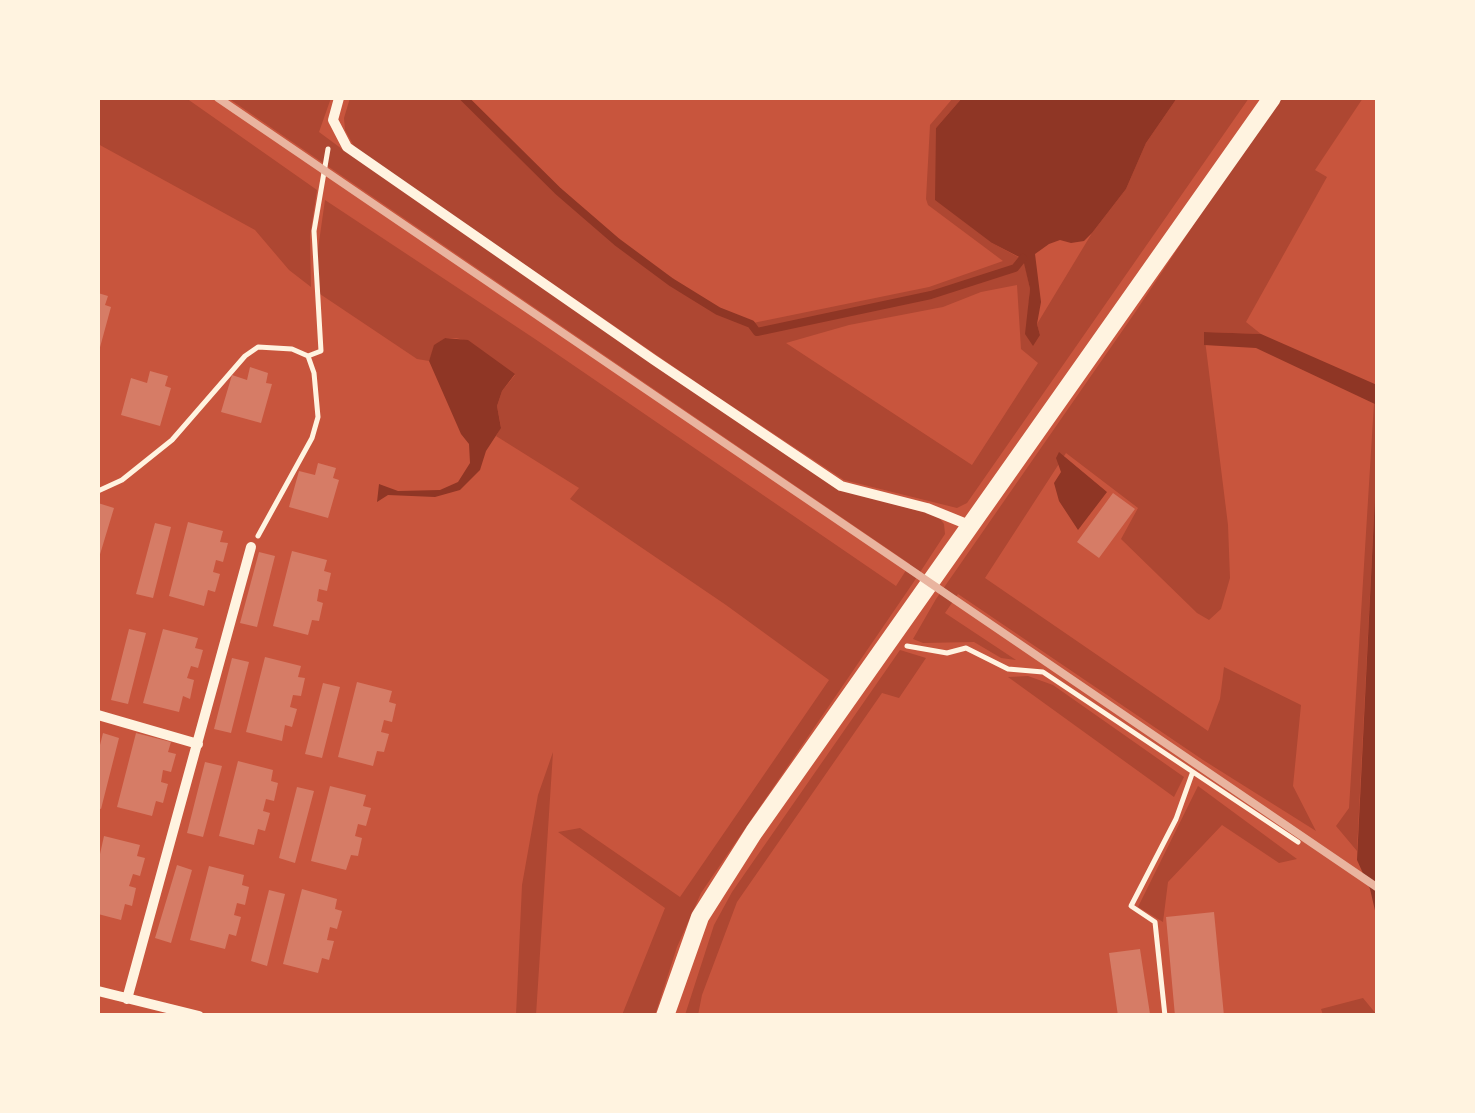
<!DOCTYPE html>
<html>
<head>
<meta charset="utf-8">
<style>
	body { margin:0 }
	#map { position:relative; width:1475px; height:1113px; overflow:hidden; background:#c8553d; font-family:Rubik,sans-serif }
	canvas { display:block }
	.frame { position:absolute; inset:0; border:100px solid #fff3e0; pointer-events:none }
</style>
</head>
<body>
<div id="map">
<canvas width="1475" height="1113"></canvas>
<div class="frame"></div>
</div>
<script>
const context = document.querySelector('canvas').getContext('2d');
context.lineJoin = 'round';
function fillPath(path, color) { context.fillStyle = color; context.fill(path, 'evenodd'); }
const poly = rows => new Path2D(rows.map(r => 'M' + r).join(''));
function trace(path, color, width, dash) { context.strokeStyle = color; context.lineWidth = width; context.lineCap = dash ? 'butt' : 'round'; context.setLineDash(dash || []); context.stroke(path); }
const green = poly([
	[98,98,186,98,317,190,310,236,311,287,289,270,255,230,98,144],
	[228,98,331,98,319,132,342,149,841,490,938,516,944,524,945,534,913,583,701,893,677,947,655,1015,622,1015,665,908,558,832,580,828,680,897,829,680,726,605,570,499,579,488,496,436,501,427,497,406,502,391,515,375,468,341,456,338,445,338,435,345,429,361,417,359,320,294,317,256,325,200,535,339,896,586,910,564],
	[350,98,461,98,556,192,616,243,671,283,717,313,750,326,756,334,932,297,1016,270,1024,261,1030,289,1026,334,1040,335,1037,324,1092,233,1126,189,1146,143,1177,98,1249,98,967,503,957,508,844,480,712,393,355,148,345,130,344,118],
	[1017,285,1021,349,1038,363,972,465,786,343,849,325,943,307,981,292],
	[953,98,962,98,936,128,992,243,1020,258,1014,267,931,294,758,330,753,323,929,287,1003,261,928,205,926,199,930,125],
	[1278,98,1363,98,1315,170,1327,177,1246,322,1261,334,1204,332,1228,525,1230,578,1221,609,1209,620,1197,613,1121,539,1138,508,1066,453,985,578,1208,731,1220,699,1224,667,1301,705,1293,786,1316,831,1203,760,958,594,945,613,1016,660,1001,658,974,642,923,643,913,639,936,599,1134,314],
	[1374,403,1377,405,1377,456,1357,851,1336,826,1349,808],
	[900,650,926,658,899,698,882,693,737,902,702,995,698,1015,685,1015,714,925,732,892],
	[1028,676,1053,685,1184,777,1174,797,1008,677],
	[553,752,536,1015,516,1015,522,885,538,795],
	[1198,786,1297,859,1279,863,1222,825,1168,882,1163,922,1138,907],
	[1363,998,1377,1015,1323,1015,1321,1009]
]);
const water = poly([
	[962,98,1177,98,1146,143,1126,189,1092,233,1084,241,1071,243,1060,240,1049,244,1035,254,1041,302,1037,324,1040,335,1033,346,1025,334,1030,289,1023,259,992,243,935,200,936,128],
	[1204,332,1261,334,1377,385,1377,405,1256,348,1204,345],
	[445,338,468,340,515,374,502,391,497,406,501,428,486,451,480,470,460,490,435,497,388,495,377,502,379,484,398,491,440,490,458,482,470,463,469,444,461,434,429,361,434,345],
	[1059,452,1107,492,1078,530,1059,501,1054,483,1061,472,1056,458],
	[1377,456,1377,919,1370,889,1357,860]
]);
const stream = poly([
	[464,98,558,191,617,242,671,282,718,311,751,324,757,332,931,295,1015,268,1023,258]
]);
const building = poly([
	[98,293,108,296,105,305,111,307,99,351],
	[250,367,268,373,266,383,272,384,261,423,221,412,232,375,247,380],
	[150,371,168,376,165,386,171,388,160,426,121,415,131,378,147,383],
	[318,463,336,468,333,478,339,480,328,518,289,507,299,471,315,475],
	[1113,493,1135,509,1099,558,1077,542],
	[98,503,114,508,98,561],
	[188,522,223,531,220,542,228,543,223,562,216,560,213,572,220,574,215,592,208,590,204,606,169,596],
	[155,523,171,527,153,598,136,594],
	[292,551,327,560,324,571,331,573,327,591,319,589,317,601,323,603,319,621,312,620,308,635,273,626],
	[259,552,275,556,257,627,240,623],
	[129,629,146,633,128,704,111,700],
	[163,629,198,638,195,648,203,650,198,668,191,666,187,678,194,680,190,699,183,696,179,712,143,703],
	[265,657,301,666,298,677,305,678,301,696,293,695,290,707,297,709,292,727,285,725,282,741,246,732],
	[232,658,249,662,231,733,214,729],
	[357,682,392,691,389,702,396,704,392,722,384,720,381,732,389,734,384,752,377,751,373,766,338,757],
	[323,683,340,687,322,758,305,754],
	[103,733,119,738,101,809,98,808,98,753],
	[136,733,171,742,168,752,176,754,171,772,163,770,161,782,168,784,163,803,156,801,152,816,117,807],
	[238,761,273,770,271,781,278,783,274,801,266,799,263,811,270,813,265,831,258,829,254,845,219,836],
	[205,762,222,766,203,837,187,833],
	[330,786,366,795,363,806,371,808,366,826,358,824,355,836,362,838,358,856,351,855,346,870,311,861],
	[297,787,314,791,295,863,279,858],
	[104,836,140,845,137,856,145,858,140,876,133,874,129,886,136,888,132,906,125,904,121,920,98,914,98,863],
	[177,865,192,870,171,943,155,938],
	[209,866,244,875,242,885,249,887,245,905,237,903,234,915,241,917,236,936,229,934,225,949,190,940],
	[302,889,337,899,335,909,342,911,337,929,330,927,327,940,334,941,329,960,322,958,318,973,283,964],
	[269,890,285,894,267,966,251,961],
	[1214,912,1224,1016,1175,1016,1166,917],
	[1140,949,1150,1014,1118,1016,1109,953]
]);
const path = poly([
	[308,356,321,351,314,231,328,149],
	[98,491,122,480,172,440,245,356,258,347,292,349,308,356,314,373,318,417,312,438,258,536],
	[907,646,947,653,966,648,1008,669,1043,672,1298,842],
	[1165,1016,1155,922,1131,906,1176,819,1192,774]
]);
const minor = poly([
	[339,98,333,120,347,147,654,360,841,486,927,508,969,525],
	[98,715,198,744],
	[98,991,199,1016],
	[127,999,251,547]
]);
const tertiary = poly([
	[665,1016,700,917,754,832,1272,98]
]);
const rail = poly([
	[218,98,1378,888]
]);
fillPath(green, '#ae4732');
fillPath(water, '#8f3625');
trace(stream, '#8f3625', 8);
fillPath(building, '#d67c66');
trace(path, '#fff3e0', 5);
trace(minor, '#fff3e0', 10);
trace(tertiary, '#fff3e0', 18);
trace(rail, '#e9b49f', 8);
</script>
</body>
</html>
